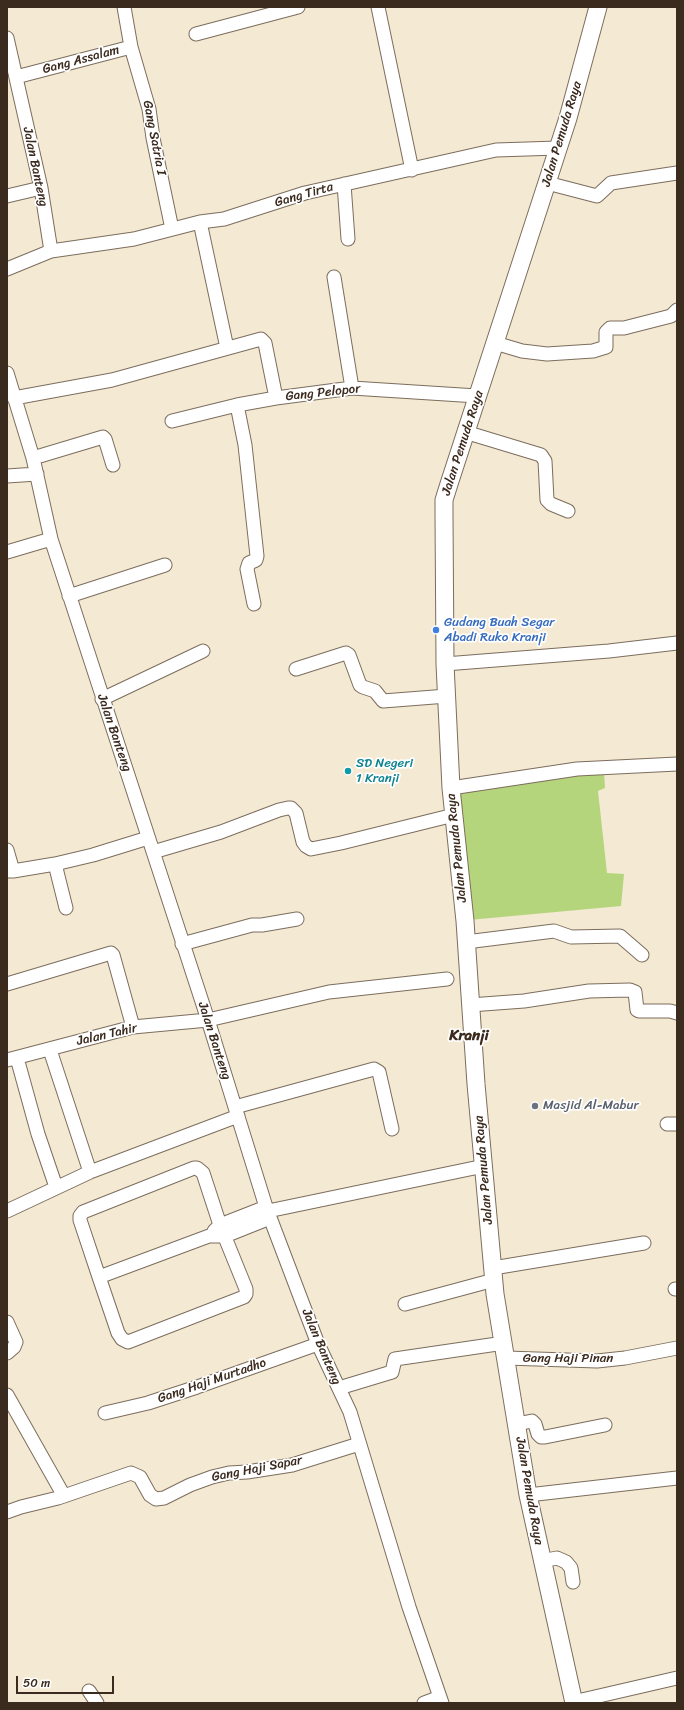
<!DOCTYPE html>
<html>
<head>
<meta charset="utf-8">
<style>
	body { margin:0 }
	#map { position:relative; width:684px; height:1710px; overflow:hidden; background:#f4e9d3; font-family:Sriracha,sans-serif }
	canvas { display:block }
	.frame { position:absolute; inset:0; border:8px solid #3b2a1e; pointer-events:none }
	.scale { position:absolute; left:16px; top:1676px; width:98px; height:18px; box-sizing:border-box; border:2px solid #3b2a1e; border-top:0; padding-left:5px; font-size:12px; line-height:14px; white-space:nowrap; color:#3b2a1e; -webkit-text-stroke:3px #fff; paint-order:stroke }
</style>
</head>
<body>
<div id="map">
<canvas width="684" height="1710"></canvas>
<div class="frame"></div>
<div class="scale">50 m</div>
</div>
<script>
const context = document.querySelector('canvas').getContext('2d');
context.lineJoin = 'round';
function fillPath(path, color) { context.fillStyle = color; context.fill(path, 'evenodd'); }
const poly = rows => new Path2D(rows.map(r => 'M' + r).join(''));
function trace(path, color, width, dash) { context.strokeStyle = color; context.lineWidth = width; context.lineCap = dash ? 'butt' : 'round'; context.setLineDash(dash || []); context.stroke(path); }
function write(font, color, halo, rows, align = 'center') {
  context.font = font + ' Sriracha,sans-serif'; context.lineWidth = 3.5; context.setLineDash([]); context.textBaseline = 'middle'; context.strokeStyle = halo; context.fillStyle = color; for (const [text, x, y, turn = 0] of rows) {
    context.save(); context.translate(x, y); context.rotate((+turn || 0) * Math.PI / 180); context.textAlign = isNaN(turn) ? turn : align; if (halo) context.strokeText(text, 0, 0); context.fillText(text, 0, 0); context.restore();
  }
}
const green = poly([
	[604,772,605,788,598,791,607,873,624,874,621,906,469,920,456,791]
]);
const minor = poly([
	[378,7,412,170],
	[196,34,298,7],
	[7,38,41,188,51,251,7,269],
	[131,47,149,109,153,138,172,229],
	[16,77,131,47,124,7],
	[547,183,597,196,611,183,677,173],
	[344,184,348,239],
	[7,196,41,188],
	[200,222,227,348],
	[51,251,134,239,200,222,224,219,305,193,496,150,558,148],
	[334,277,352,388],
	[495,343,522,351,547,354,593,351,606,347,606,332,610,328,624,328,671,316,677,310],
	[7,373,33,458,51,539,208,1020,266,1207,318,1344,350,1412,409,1607,442,1703],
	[14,398,112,380,261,339,265,343,276,398],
	[237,405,245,445,257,556,256,560,249,563,247,569,254,604],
	[172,421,237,405,276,398,352,388,477,396],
	[465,432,541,455,545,461,547,500,551,504,568,511],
	[33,458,103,437,105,439,113,465],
	[7,476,37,474],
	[7,552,51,539],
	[69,596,165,565],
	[445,664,609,651,677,643],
	[296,669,346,653,349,655,360,685,363,687,375,691,383,701,447,696],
	[102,699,203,651],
	[451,788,577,769,677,764],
	[7,850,13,871],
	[153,852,221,832,279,810,288,808,291,808,296,813,303,842,306,846,311,849,341,843,454,815],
	[55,864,66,908],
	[7,871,13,871,55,864,93,855,148,838],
	[466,942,554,931,571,937,620,936,642,955],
	[182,944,252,925,262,925,297,919],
	[7,984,111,953,113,955,133,1027],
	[470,1005,524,1001,589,991,630,990,635,992,637,1010,639,1011,670,1011,677,1013],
	[50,1050,90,1172],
	[17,1058,38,1134,56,1187],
	[7,1060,133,1027,208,1020,329,992,447,979],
	[235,1107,374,1069,379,1072,392,1129],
	[667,1124,677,1124],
	[194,1168,197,1168,203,1173,220,1225,246,1289,246,1294,244,1297,128,1342,122,1339,118,1333,99,1277,80,1220,80,1216,83,1212,194,1168],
	[7,1211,90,1172,238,1116],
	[268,1211,484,1166],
	[214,1231,220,1225,266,1207],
	[493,1268,644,1243],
	[99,1277,209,1236,225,1236,270,1218],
	[675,1289,677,1289],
	[405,1304,494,1280],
	[7,1322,16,1342,14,1347,7,1353],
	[506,1358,597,1361,625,1358,677,1348],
	[339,1388,392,1372,395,1359,504,1343],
	[7,1395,64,1496],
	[105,1413,148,1403,197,1387,318,1344],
	[517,1424,532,1421,535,1424,538,1434,541,1437,545,1437,605,1425],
	[528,1495,677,1478],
	[7,1512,21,1507,58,1498,131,1473,140,1477,150,1495,156,1499,164,1498,190,1485,212,1477,229,1473,247,1472,292,1465,359,1444],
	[541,1561,557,1558,566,1562,571,1568,573,1582],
	[89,1691,97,1703],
	[573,1702,677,1678],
	[424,1703,440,1697]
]);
const major = poly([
	[574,1703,528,1495,495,1294,476,1084,465,921,451,788,445,664,444,514,444,500,449,484,568,118,598,7]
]);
const markers = [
	[436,630,4,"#3f7fe0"],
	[348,771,4,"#0f9aa8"],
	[535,1106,4,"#6b7280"]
];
const streetNames = [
	["Gang Assalam",81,60,-15],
	["Jalan Pemuda Raya",562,134,-73],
	["Gang Satria I",154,138,79],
	["Jalan Banteng",35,167,78],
	["Gang Tirta",304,195,-16],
	["Gang Pelopor",323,393,-6],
	["Jalan Pemuda Raya",463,443,-72],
	["Jalan Banteng",114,733,71],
	["Jalan Pemuda Raya",457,848,-96],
	["Jalan Tahir",107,1035,-13],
	["Jalan Banteng",214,1041,72],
	["Jalan Pemuda Raya",484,1170,-95],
	["Jalan Banteng",321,1347,67],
	["Gang Haji Pinan",568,1359],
	["Gang Haji Murtadho",212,1381,-19],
	["Gang Haji Sapar",257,1469,-11],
	["Jalan Pemuda Raya",529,1491,80]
];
const shopNames = [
	["Gudang Buah Segar",444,623],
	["Abadi Ruko Kranji",444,638]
];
const cultureNames = [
	["SD Negeri",356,764],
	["1 Kranji",356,779]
];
const worshipNames = [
	["Masjid Al-Mabur",543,1106]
];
const quarterNames = [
	["Kranji",469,1036]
];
fillPath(green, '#b5d57d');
trace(minor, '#7c6d5d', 15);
trace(major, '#7c6d5d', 19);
trace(minor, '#fff', 13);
trace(major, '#fff', 17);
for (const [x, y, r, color] of markers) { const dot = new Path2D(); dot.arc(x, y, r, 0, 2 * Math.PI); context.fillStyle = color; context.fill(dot); trace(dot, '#fff', 1.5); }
write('13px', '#3b2a1e', '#fff', streetNames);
write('13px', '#366cbe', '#fff', shopNames, 'left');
write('13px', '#0d838f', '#fff', cultureNames, 'left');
write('13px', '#5b616d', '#fff', worshipNames, 'left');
write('bold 15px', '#3b2a1e', '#fff', quarterNames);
</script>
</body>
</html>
